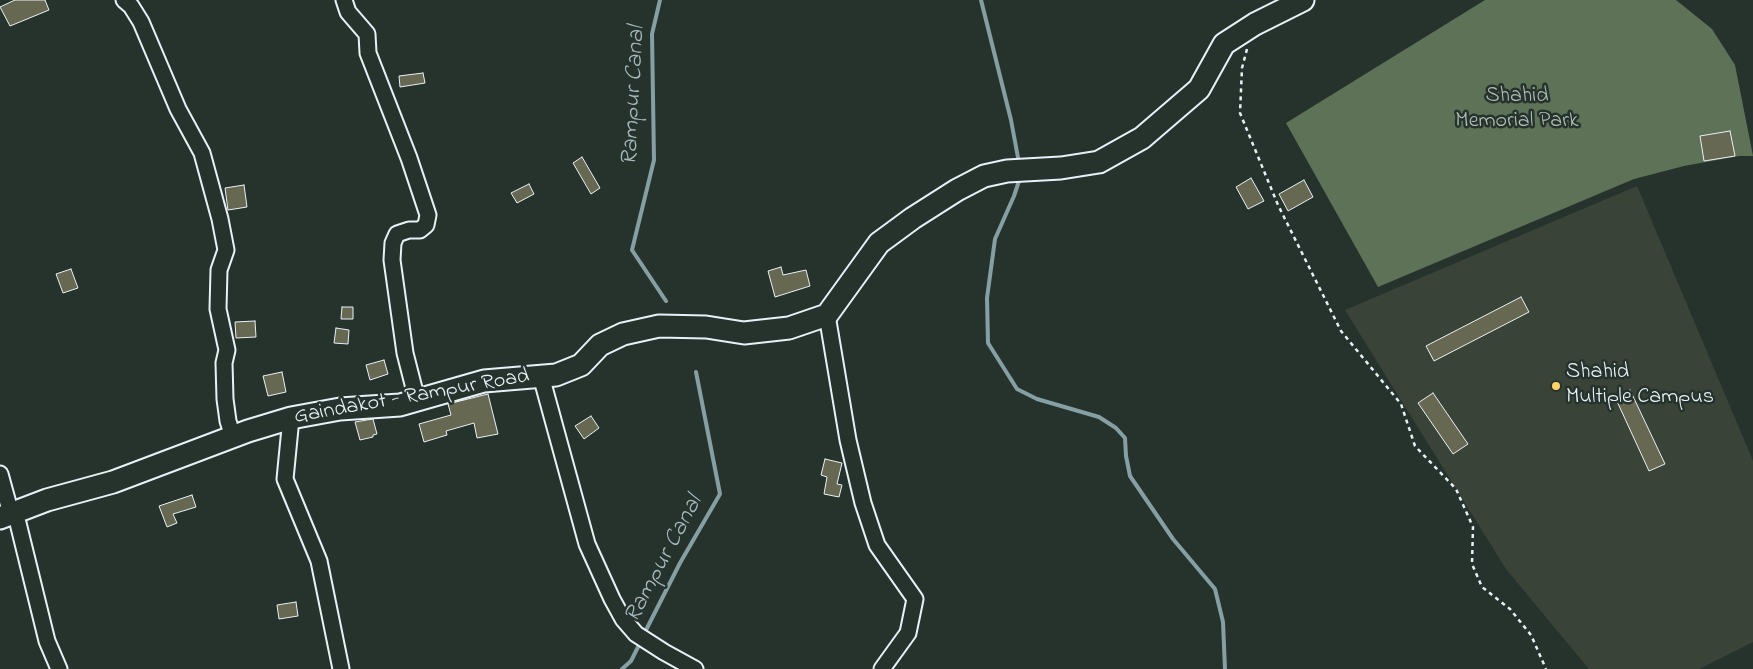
<!DOCTYPE html>
<html>
<head>
<meta charset="utf-8">
<style>
	body { margin:0 }
	canvas { display:block; background:#26332d }
</style>
</head>
<body>
<canvas width="1753" height="669"></canvas>
<script>
const context = document.querySelector('canvas').getContext('2d');
context.lineJoin = 'round';
function fillPath(path, color) { context.fillStyle = color; context.fill(path, 'evenodd'); }
const poly = rows => new Path2D(rows.map(r => 'M' + r).join(''));
function trace(path, color, width, dash) { context.strokeStyle = color; context.lineWidth = width; context.lineCap = dash ? 'butt' : 'round'; context.setLineDash(dash || []); context.stroke(path); }
function write(font, color, halo, rows, align = 'center') {
  context.font = font + ' "Indie Flower",sans-serif'; context.lineWidth = 5; context.setLineDash([]); context.textBaseline = 'middle'; context.strokeStyle = halo; context.fillStyle = color; for (const [text, x, y, turn = 0] of rows) {
    context.save(); context.translate(x, y); context.rotate((+turn || 0) * Math.PI / 180); context.textAlign = isNaN(turn) ? turn : align; if (halo) context.strokeText(text, 0, 0); context.fillText(text, 0, 0); context.restore();
  }
}
const built = poly([
	[1637,186,1753,461,1753,642,1699,669,1589,669,1506,569,1345,310]
]);
const green = poly([
	[1485,0,1676,0,1712,29,1735,65,1753,156,1739,156,1684,166,1634,179,1378,287,1286,123]
]);
const stream = poly([
	[660,0,652,34,654,160,632,250,666,301],
	[981,0,1011,120,1019,163],
	[1020,178,1014,196,995,239,987,298,988,343,1017,389,1037,399,1099,417,1116,428,1125,438,1126,456,1130,476,1173,539,1215,589,1223,622,1225,669],
	[644,634,680,563,720,494,696,372],
	[622,669,631,661,641,641]
]);
const building = poly([
	[15,0,45,0,49,10,10,26,0,7,15,0],
	[423,73,425,83,400,87,399,76,423,73],
	[1730,131,1735,156,1704,161,1700,136,1730,131],
	[582,157,600,188,591,194,573,163,582,157],
	[1251,178,1264,201,1248,209,1236,187,1251,178],
	[1304,180,1313,197,1288,211,1279,194,1304,180],
	[529,184,534,194,517,203,511,193,529,184],
	[244,185,247,207,228,210,225,188,244,185],
	[781,267,783,275,806,270,810,286,775,297,768,271,781,267],
	[71,269,78,288,63,293,56,274,71,269],
	[1521,297,1529,312,1434,361,1426,346,1521,297],
	[342,307,353,307,353,319,341,319,342,307],
	[255,321,256,337,236,338,235,322,255,321],
	[336,328,349,330,348,344,334,343,336,328],
	[384,360,388,374,370,380,366,365,384,360],
	[282,372,286,392,268,396,263,376,282,372],
	[1630,390,1665,464,1649,471,1615,397,1630,390],
	[1433,393,1468,444,1453,454,1418,403,1433,393],
	[488,394,498,434,477,438,474,423,446,431,447,435,424,442,419,424,451,415,448,404,488,394],
	[591,416,599,428,584,439,575,426,591,416],
	[373,419,377,434,373,435,373,437,360,440,355,422,373,419],
	[825,459,842,463,837,484,842,485,839,497,824,494,827,477,821,475,825,459],
	[192,495,196,507,173,514,177,523,167,527,159,506,192,495],
	[296,602,298,616,279,619,277,605,296,602]
]);
const path = poly([
	[1247,49,1242,68,1240,113,1278,205,1341,331,1401,404,1415,446,1456,489,1473,527,1472,564,1482,587,1510,609,1531,635,1546,669]
]);
const minor = poly([
	[124,0,131,6,141,22,178,109,202,153,220,219,226,250,219,270,218,309,227,350,224,363,225,399,228,421,233,437],
	[344,0,348,12,367,34,368,53,409,158,428,215,426,225,420,230,409,230,397,234,393,243,392,260,405,353,417,400],
	[827,315,848,440,863,503,877,545,915,599,908,633,882,669],
	[541,376,587,544,612,599,623,619,636,634,664,652,695,669],
	[291,418,285,479,319,561,341,669],
	[0,474,8,503,18,523,47,641,59,669]
]);
const secondary = poly([
	[0,518,47,500,113,482,248,431,291,418,340,409,400,405,484,381,556,375,581,365,600,345,623,334,659,326,706,327,744,333,789,328,827,315,879,243,913,218,957,190,984,176,1007,171,1061,168,1099,162,1142,138,1199,89,1224,44,1255,24,1303,0]
]);
const markers = [
	[1556,386,5,"#ffd166"]
];
const parkNames = [
	["Shahid",1517,97],
	["Memorial Park",1517,122]
];
const poiNames = [
	["Shahid",1566,373],
	["Multiple Campus",1566,398]
];
const streetNames = [
	["Gaindakot - Rampur Road",412,398,-10]
];
const waterNames = [
	["Rampur Canal",635,96,-87],
	["Rampur Canal",665,560,-62]
];
fillPath(built, '#3a4338');
fillPath(green, '#5d7256');
trace(stream, '#869fa2', 4);
fillPath(building, '#676852');
trace(building, '#e8f1f8', 1);
trace(minor, '#e8f1f8', 19);
trace(secondary, '#e8f1f8', 25);
trace(path, '#e8f1f8', 2.5, [4, 4]);
trace(minor, '#26332d', 15);
trace(secondary, '#26332d', 21);
for (const [x, y, r, color] of markers) { const dot = new Path2D(); dot.arc(x, y, r, 0, 2 * Math.PI); context.fillStyle = color; context.fill(dot); trace(dot, '#26332d', 2); }
write('22px', '#b0beb7', '#26332d', parkNames);
write('22px', '#e8f1f8', '#26332d', poiNames, 'left');
write('22px', '#e8f1f8', '#26332d', streetNames);
write('italic 24px', '#a6babe', '#26332d', waterNames);
</script>
</body>
</html>
